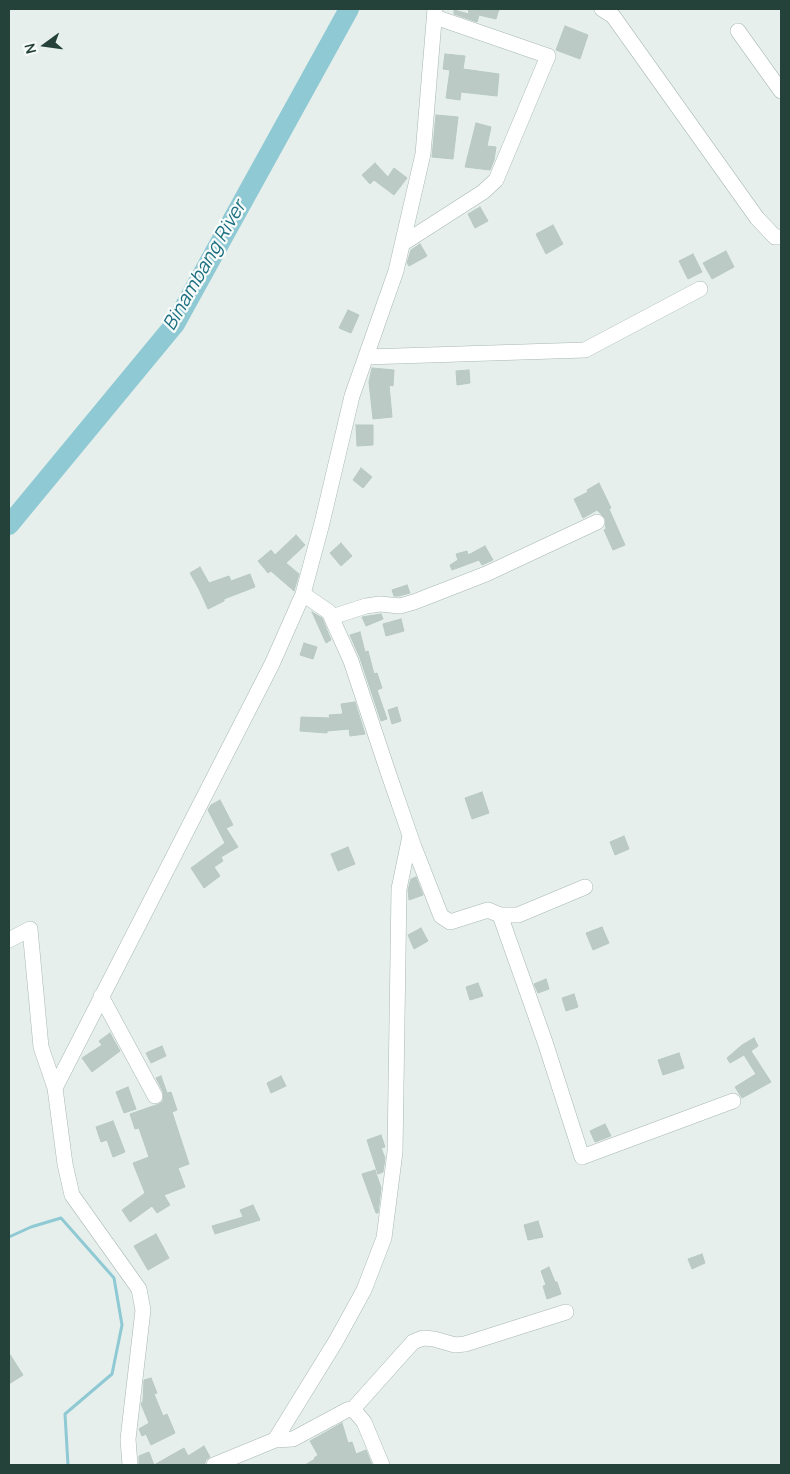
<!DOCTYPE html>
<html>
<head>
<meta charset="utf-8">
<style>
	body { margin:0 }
	#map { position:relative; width:790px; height:1474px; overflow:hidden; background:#e6efeb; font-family:Manrope,sans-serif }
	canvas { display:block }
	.frame { position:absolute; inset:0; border:10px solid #24423a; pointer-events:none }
	.north { position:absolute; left:20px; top:20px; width:50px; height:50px; -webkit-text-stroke:4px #f7fbf9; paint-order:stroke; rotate:256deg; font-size:14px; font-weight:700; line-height:20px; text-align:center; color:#24423a }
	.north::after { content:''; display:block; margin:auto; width:18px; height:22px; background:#24423a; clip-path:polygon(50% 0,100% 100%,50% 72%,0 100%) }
</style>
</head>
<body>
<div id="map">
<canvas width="790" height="1474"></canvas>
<div class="frame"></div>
<div class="north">N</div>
</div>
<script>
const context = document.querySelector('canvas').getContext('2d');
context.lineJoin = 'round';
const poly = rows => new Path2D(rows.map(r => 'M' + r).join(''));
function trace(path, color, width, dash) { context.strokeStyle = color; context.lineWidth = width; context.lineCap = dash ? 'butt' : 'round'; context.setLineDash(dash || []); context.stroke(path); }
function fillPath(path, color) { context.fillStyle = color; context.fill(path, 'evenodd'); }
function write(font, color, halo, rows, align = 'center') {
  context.font = font + ' Manrope,sans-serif'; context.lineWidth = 4.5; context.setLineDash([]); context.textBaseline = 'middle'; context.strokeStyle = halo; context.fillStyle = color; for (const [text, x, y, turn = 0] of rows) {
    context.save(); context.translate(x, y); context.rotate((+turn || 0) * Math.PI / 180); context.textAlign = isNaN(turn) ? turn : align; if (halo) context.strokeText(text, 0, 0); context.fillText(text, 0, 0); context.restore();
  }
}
const stream = poly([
	[9,1237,31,1227,61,1218,114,1278,122,1325,112,1374,65,1414,68,1465]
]);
const river = poly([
	[9,525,175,324,349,9]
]);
const building = poly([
	[468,9,499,9,496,19,479,15,477,22,454,14,454,10,469,14,468,9],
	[565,26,588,35,580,59,556,50,565,26],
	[445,54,465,56,463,69,499,74,497,96,461,92,460,100,446,98,450,70,443,69,445,54],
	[436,115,458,117,453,159,432,157,436,115],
	[476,123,491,127,487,146,496,147,494,160,490,170,465,167,476,123],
	[375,163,388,177,394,168,407,178,394,195,374,180,370,184,362,175,375,163],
	[480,207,488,221,475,228,468,214,480,207],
	[553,225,563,244,546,254,536,234,553,225],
	[420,244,427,256,409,266,407,263,411,250,420,244],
	[726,251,734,267,712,279,703,263,726,251],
	[693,254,702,272,688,279,679,261,693,254],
	[348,310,359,315,351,333,339,328,348,310],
	[372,368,394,370,393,386,389,385,392,417,373,419,369,382,372,368],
	[469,370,470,383,457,385,456,371,469,370],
	[356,425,373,425,373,445,357,446,356,425],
	[361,468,372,477,363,488,353,480,361,468],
	[599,483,611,508,609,509,625,545,613,550,604,530,606,529,605,518,597,510,583,518,574,499,588,492,587,490,599,483],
	[296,535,305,545,286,563,299,574,294,591,271,571,268,573,258,561,271,550,275,555,296,535],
	[341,543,352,556,341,566,330,553,341,543],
	[485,546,493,560,482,565,479,560,452,570,450,565,458,560,456,554,467,551,468,555,485,546],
	[200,567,209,583,229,576,231,581,250,574,255,587,224,599,224,601,208,609,199,589,190,573,200,567],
	[407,585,410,593,399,596,394,596,392,590,407,585],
	[312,612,322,618,331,640,326,643,312,612],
	[381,614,383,619,366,626,362,617,381,614],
	[401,619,404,631,386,636,383,624,401,619],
	[360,632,365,652,368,651,374,674,377,673,382,688,377,690,387,719,381,721,360,658,350,635,360,632],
	[304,643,317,647,313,659,300,655,304,643],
	[355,702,365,734,350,736,349,729,327,731,327,733,300,731,301,717,330,718,329,715,343,714,341,704,355,702],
	[397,707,401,721,392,724,388,710,397,707],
	[482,792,489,813,472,819,465,798,482,792],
	[220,800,233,825,226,828,238,847,221,857,223,861,214,867,220,876,204,888,191,868,225,843,208,810,211,805,220,800],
	[624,836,629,849,615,855,610,842,624,836],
	[348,847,355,864,338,871,331,854,348,847],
	[416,877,423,895,409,900,408,890,411,879,416,877],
	[602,927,609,943,593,950,586,933,602,927],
	[421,928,428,941,414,949,408,935,421,928],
	[546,979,549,989,538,993,534,984,546,979],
	[478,983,483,996,470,1000,466,987,478,983],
	[574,994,578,1007,566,1011,562,998,574,994],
	[110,1033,120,1051,92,1072,82,1058,102,1045,99,1041,110,1033],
	[754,1038,758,1046,751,1051,771,1082,742,1098,735,1087,756,1074,744,1055,730,1063,727,1058,742,1045,754,1038],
	[162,1046,166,1056,151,1063,146,1053,162,1046],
	[679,1053,684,1068,663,1075,658,1060,679,1053],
	[161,1076,167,1093,171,1092,177,1110,172,1112,189,1164,178,1168,185,1187,164,1195,170,1205,157,1213,152,1206,130,1222,122,1210,145,1193,133,1163,149,1157,139,1128,135,1129,130,1114,159,1104,163,1101,163,1092,156,1078,161,1076],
	[281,1076,286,1086,271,1093,267,1083,281,1076],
	[128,1087,136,1109,124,1113,116,1092,128,1087],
	[113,1121,125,1152,113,1157,107,1140,101,1142,96,1127,113,1121],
	[605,1124,611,1136,595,1142,590,1131,605,1124],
	[381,1135,385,1147,381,1148,385,1158,383,1172,378,1174,367,1140,381,1135],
	[375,1170,381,1188,378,1213,376,1213,362,1174,375,1170],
	[253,1205,260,1220,215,1234,212,1226,243,1217,240,1210,253,1205],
	[538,1221,543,1237,528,1240,524,1225,538,1221],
	[156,1234,169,1258,148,1270,134,1246,156,1234],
	[702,1254,705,1263,692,1269,688,1259,702,1254],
	[549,1267,555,1282,557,1282,561,1294,547,1299,543,1286,546,1285,541,1271,549,1267],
	[9,1353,23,1375,9,1384,9,1353],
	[151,1378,157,1393,154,1394,163,1416,167,1414,175,1433,151,1445,146,1434,142,1436,139,1429,149,1423,141,1404,143,1401,144,1380,151,1378],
	[342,1423,348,1443,352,1442,356,1454,366,1450,372,1465,305,1465,315,1459,314,1458,318,1455,310,1441,342,1423],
	[204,1446,210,1457,206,1460,204,1465,139,1465,139,1456,149,1452,154,1465,184,1448,188,1456,204,1446]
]);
const minor = poly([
	[602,9,613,16,757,218,775,237,781,237],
	[738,31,781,91],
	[402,244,483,192,496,180,548,56,435,17],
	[366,357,585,350,700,289],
	[303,594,329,612,351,661,388,772,414,847,441,916,450,922,488,910,500,915,545,1042,582,1157,733,1101],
	[332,617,366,606,380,604,400,606,414,602,486,574,597,522],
	[500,915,518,915,585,887],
	[9,940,30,929,41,1047,55,1088],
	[101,996,155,1096],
	[353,1409,413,1342,423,1338,434,1339,455,1345,465,1344,566,1312],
	[275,1440,293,1439,347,1410,353,1409,364,1422,382,1465],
	[130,1465,128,1439,143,1310,139,1289,72,1195,65,1164,55,1088,272,664,303,594,322,523,352,396,396,271,423,154,435,9],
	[214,1465,275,1440,336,1341,364,1290,384,1238,395,1152,399,889,410,836]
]);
const waterNames = [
	["Binambang River",205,266,-60]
];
trace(stream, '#8ec9d4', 3);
trace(river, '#8ec9d4', 20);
fillPath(building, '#bbcac4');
trace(building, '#b8c9c2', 1);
trace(minor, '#a8b8b2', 16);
trace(minor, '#fff', 15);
write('italic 19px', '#1c6f80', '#f7fbf9', waterNames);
</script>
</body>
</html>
